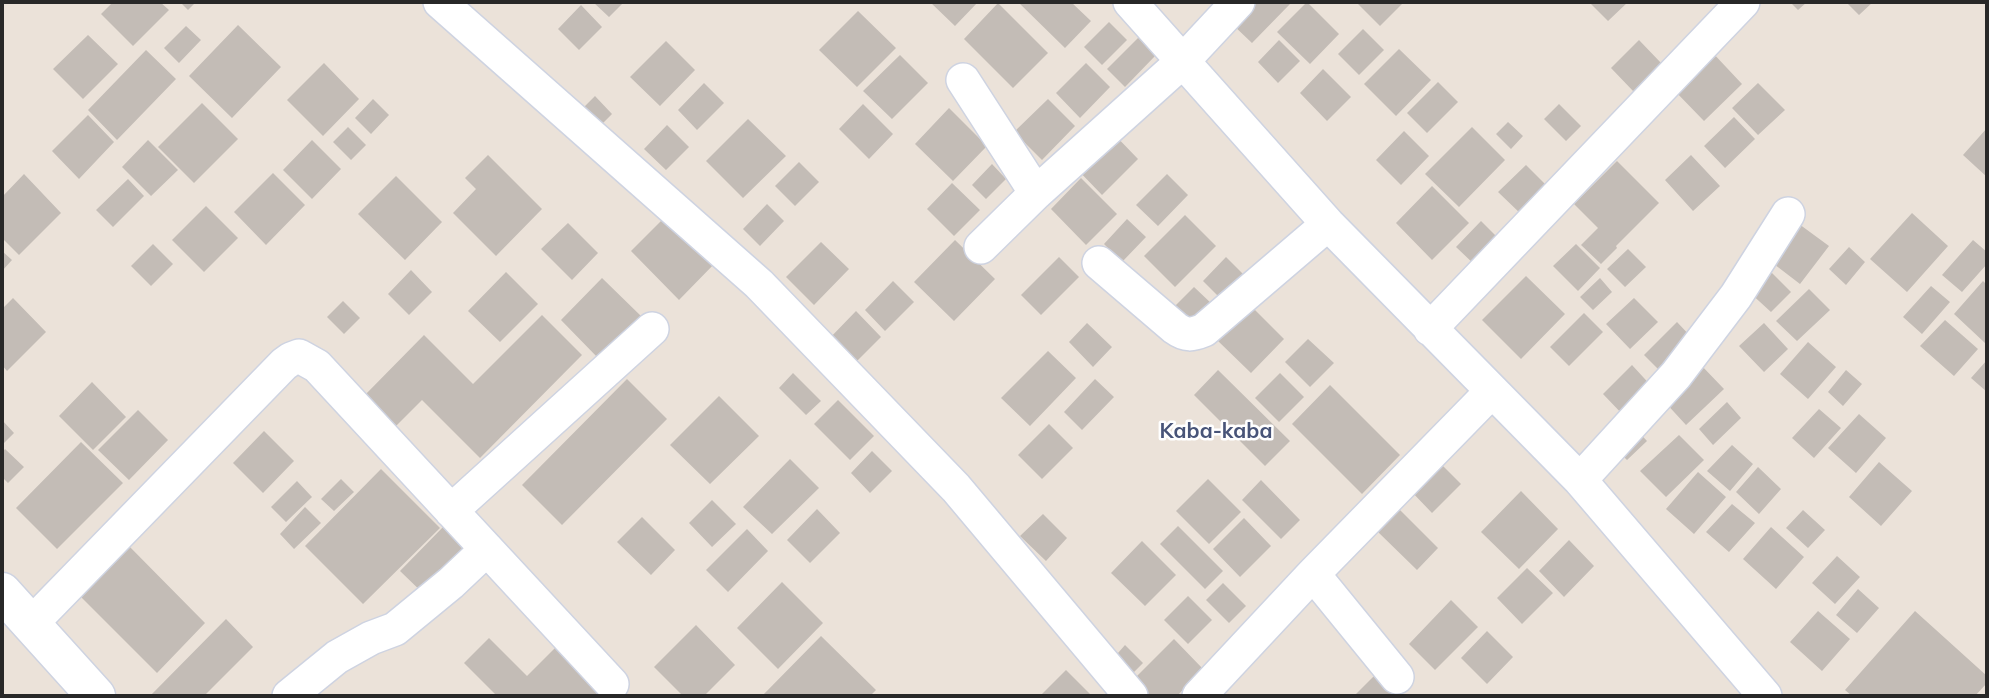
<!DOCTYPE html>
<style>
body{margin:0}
#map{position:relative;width:1989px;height:698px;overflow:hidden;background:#ebe2d9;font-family:Mulish,sans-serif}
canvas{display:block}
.frame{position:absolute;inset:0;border:4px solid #282828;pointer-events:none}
</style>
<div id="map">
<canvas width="1989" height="698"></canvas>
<div class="frame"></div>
</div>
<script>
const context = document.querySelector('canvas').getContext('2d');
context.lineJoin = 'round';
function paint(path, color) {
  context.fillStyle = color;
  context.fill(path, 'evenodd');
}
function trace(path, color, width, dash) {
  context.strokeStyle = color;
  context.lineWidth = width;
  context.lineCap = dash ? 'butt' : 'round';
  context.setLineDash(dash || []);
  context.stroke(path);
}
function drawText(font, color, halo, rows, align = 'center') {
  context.font = font + ' Mulish,sans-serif';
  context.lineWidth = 5;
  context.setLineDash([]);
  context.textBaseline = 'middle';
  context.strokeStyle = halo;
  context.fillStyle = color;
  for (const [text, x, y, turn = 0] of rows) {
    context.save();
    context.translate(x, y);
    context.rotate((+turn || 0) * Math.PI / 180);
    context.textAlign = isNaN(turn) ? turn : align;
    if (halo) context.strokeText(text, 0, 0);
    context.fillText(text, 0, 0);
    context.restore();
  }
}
paint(new Path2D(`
 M113,2H160L169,10L133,46L101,14Z
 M180,2H196L188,10Z
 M593,2H624L609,17Z
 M930,2H978L955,26Z
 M1018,2H1071L1091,21L1065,48Z
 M1254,2H1288L1290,4L1252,43L1232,24Z
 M1307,2L1339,34L1310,64L1277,32Z
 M1356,2H1404L1380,26Z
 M1589,2H1628L1608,21Z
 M1790,2H1807L1798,10Z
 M1846,2H1873L1859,15Z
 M998,3L1048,53L1013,88L964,39Z
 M581,5L602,27L579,50L558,29Z
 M858,11L896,48L857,87L819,50Z
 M1109,22L1127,40L1102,65L1084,47Z
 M238,25L281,67L232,118L189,76Z
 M186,26L201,40L179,63L164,48Z
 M1363,29L1384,50L1359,75L1338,54Z
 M88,35L118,64L83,99L53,69Z
 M1139,37L1156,55L1125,87L1107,69Z
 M1279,40L1300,61L1278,83L1258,62Z
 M1639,40L1662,64L1634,92L1611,68Z
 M666,41L695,70L660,106L630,77Z
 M1399,49L1431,80L1396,116L1364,84Z
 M146,50L176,79L117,140L88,110Z
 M1711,51L1742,84L1704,121L1672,88Z
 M900,55L928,83L892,119L863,91Z
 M324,63L359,99L323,136L287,100Z
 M1086,63L1110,87L1080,118L1056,93Z
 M1323,69L1351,97L1327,121L1300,93Z
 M1438,82L1458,102L1427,133L1407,113Z
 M704,83L724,103L697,130L678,110Z
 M1758,83L1785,110L1758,135L1732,108Z
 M595,96L612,114L601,125L584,107Z
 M373,99L389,115L371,134L355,118Z
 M1048,99L1075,126L1042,160L1014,132Z
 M202,103L238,139L194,183L158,147Z
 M863,104L893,134L869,159L839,129Z
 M1559,104L1581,126L1566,141L1544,119Z
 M949,108L987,146L953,181L915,144Z
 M88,115L114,142L79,179L52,151Z
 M1734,117L1755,139L1725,168L1704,146Z
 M748,119L786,156L743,198L706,161Z
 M1508,122L1523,136L1511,149L1496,134Z
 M667,125L689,147L666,170L644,149Z
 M348,127L366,145L351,160L333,142Z
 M1472,127L1505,160L1459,207L1425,174Z
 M1987,128V177L1963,155Z
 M1110,130L1138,159L1102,195L1074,166Z
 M1404,131L1429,156L1401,185L1376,160Z
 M148,140L178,170L151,196L122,167Z
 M312,140L341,169L312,199L283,170Z
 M488,155L542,209L496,256L453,213L476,189L465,178Z
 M1691,155L1720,186L1693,211L1665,180Z
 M1617,161L1659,203L1616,246L1617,248L1601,264L1581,245L1598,228L1574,204Z
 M799,162L819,182L795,206L775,186Z
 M992,164L1006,179L986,199L972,185Z
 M1526,165L1549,188L1522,215L1498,192Z
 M273,173L305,205L266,245L234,212Z
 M24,174L61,213L19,255L2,238V197Z
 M1167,174L1188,195L1158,226L1136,205Z
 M396,176L442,222L405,260L358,214Z
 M1081,178L1117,214L1086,245L1051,209Z
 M128,179L144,196L113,227L96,210Z
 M952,183L980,210L954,236L927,209Z
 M1432,186L1469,223L1432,260L1396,223Z
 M767,204L784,221L760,246L743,229Z
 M206,206L238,238L204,272L172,240Z
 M670,212L718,260L679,300L631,251Z
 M1912,213L1948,246L1907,292L1870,259Z
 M1185,215L1216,246L1175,287L1144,256Z
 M1127,219L1146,237L1122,262L1104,244Z
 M1481,221L1501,241L1476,266L1456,247Z
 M568,223L598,253L572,280L541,249Z
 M1799,224L1829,246L1800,284L1770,261Z
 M955,240L995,279L954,321L914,282Z
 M1973,240L1987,252V264L1962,292L1942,275Z
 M821,242L849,269L814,305L786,277Z
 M153,244L173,264L151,286L131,266Z
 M1576,244L1600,268L1578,291L1553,266Z
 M1849,247L1865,262L1846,285L1829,269Z
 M1628,249L1646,267L1625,287L1607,269Z
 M2,251L12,260L2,271Z
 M1059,257L1079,277L1041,315L1021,295Z
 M1226,257L1244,275L1221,299L1203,281Z
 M411,270L432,292L409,315L388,294Z
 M1769,270L1791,292L1771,312L1748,291Z
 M506,272L538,304L500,342L468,311Z
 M1526,276L1565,314L1521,359L1482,320Z
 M602,278L642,317L599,359L561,320Z
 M1600,278L1612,292L1593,310L1580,297Z
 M893,281L914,302L885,331L865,310Z
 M1983,281L1987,285V340L1985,343L1954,314Z
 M1931,286L1950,302L1922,334L1903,317Z
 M1194,287L1213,305L1190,328L1171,310Z
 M1809,289L1830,310L1797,341L1776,321Z
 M13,298L46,332L7,371L2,365V309Z
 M1634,298L1658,322L1630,349L1606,324Z
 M343,301L360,318L344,334L327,317Z
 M1251,306L1284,339L1251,373L1217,340Z
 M856,311L881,337L852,366L827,341Z
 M1584,313L1603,332L1569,366L1550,347Z
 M542,315L582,355L480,458L422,400L395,427L364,396L424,335L473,384Z
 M1945,320L1978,349L1954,376L1920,346Z
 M1677,322L1694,340L1660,371L1644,355Z
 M1087,323L1112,347L1093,367L1069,342Z
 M1764,323L1788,349L1764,372L1739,346Z
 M1308,339L1334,363L1310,387L1285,362Z
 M1808,342L1836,367L1808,399L1780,374Z
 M1048,351L1076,378L1030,426L1001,398Z
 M1987,360V392L1971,378Z
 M1700,364L1724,389L1686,425L1663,400Z
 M1632,365L1655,390L1626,418L1603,394Z
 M1218,370L1290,441L1265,466L1194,395Z
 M1846,370L1862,384L1843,406L1828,392Z
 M793,373L821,401L806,415L779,388Z
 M1280,373L1304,397L1279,422L1255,398Z
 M627,379L667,419L562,525L522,485Z
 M1095,379L1114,397L1082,430L1064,412Z
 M92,382L126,417L93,450L59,416Z
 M1330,385L1400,455L1362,494L1292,424Z
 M719,396L759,436L710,484L670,445Z
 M838,400L874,436L850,460L814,424Z
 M1727,402L1741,418L1713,445L1699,429Z
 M1819,409L1841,428L1814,458L1792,438Z
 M138,410L168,440L129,480L98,450Z
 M1859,414L1886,438L1856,473L1828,448Z
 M2,420L14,433L2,445Z
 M1049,424L1073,448L1042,479L1018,455Z
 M1634,427L1647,441L1627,460L1614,447Z
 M264,431L294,461L263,493L233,463Z
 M1679,435L1704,460L1666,497L1640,471Z
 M81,442L123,483L57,549L16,508Z
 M1732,445L1753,464L1730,491L1707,471Z
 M5,449L24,467L8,483L2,477V453Z
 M872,451L892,471L870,493L851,473Z
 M790,459L819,488L772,534L743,507Z
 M1437,460L1461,484L1432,513L1409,489Z
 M1879,462L1912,491L1881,526L1849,497Z
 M1758,467L1781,489L1759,514L1736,492Z
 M381,469L440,528L363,604L305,546Z
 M1698,472L1726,497L1694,534L1666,509Z
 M341,479L354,492L334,511L321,499Z
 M1208,479L1241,512L1209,544L1176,511Z
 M1261,480L1300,520L1281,539L1242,500Z
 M297,481L312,497L286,522L271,507Z
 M1521,491L1558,529L1519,569L1481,532Z
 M712,500L736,524L712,547L689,523Z
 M1732,504L1755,523L1729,552L1706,532Z
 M305,507L321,523L294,549L280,534Z
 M817,509L840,533L810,563L787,540Z
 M1399,509L1438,548L1417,570L1378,532Z
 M1803,510L1825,530L1808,548L1786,528Z
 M1043,514L1067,538L1046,561L1020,536Z
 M642,517L675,550L651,575L617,542Z
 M1244,518L1271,546L1240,577L1213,549Z
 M445,525L474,554L429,599L400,571Z
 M1178,526L1223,571L1205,589L1160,544Z
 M1771,527L1804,557L1776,589L1743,559Z
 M747,529L768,551L728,592L706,570Z
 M1569,540L1594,566L1564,597L1539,571Z
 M1142,541L1176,575L1145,606L1111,573Z
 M125,542L205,623L157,673L76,592Z
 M1837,556L1860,577L1835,604L1812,583Z
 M1527,568L1553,593L1522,624L1497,598Z
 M782,582L823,623L778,669L737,628Z
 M1223,583L1246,606L1229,623L1206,600Z
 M1858,589L1879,608L1857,633L1836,615Z
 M1188,596L1212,620L1188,644L1164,620Z
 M1451,600L1478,627L1435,670L1409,644Z
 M1818,611L1850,639L1822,671L1790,642Z
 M1915,611L1987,676V683L1975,696H1852L1845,690Z
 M226,619L253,647L204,696H150Z
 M696,625L735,665L704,696H683L654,667Z
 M1487,631L1513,657L1487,684L1461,658Z
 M821,636L876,690L870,696H762Z
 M489,638L527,676L556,647L606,696H497L464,663Z
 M1174,639L1203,669L1177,696H1146L1132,681Z
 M1125,645L1143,663L1128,678L1111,661Z
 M1066,670L1092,696H1040Z
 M1375,675L1397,696H1354Z`), '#c3bcb6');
const street = new Path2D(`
 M440,2L759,284L956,488L1131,696
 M1130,2L1328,224L1580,480L1765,696
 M963,80L1036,193
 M981,247L1036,193L1182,62L1238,2
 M1099,263L1175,328C1186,336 1192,335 1204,330L1328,224
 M1430,329L1743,2
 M1580,480L1676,375L1736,296L1788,214
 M451,511L652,329
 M1313,574L1397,677
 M31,624L284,364L291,359L299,356L317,366L612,684
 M289,696L337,657L371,638L395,629L451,583L487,549
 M1199,696L1313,574L1492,391`);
const secondary = new Path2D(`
 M2,592L96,696`);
trace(street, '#ced3e1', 36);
trace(secondary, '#ced3e1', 41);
trace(street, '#fff', 33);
trace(secondary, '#fff', 38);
drawText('bold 21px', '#485478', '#fff', [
 ["Kaba-kaba",1216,432]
]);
</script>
